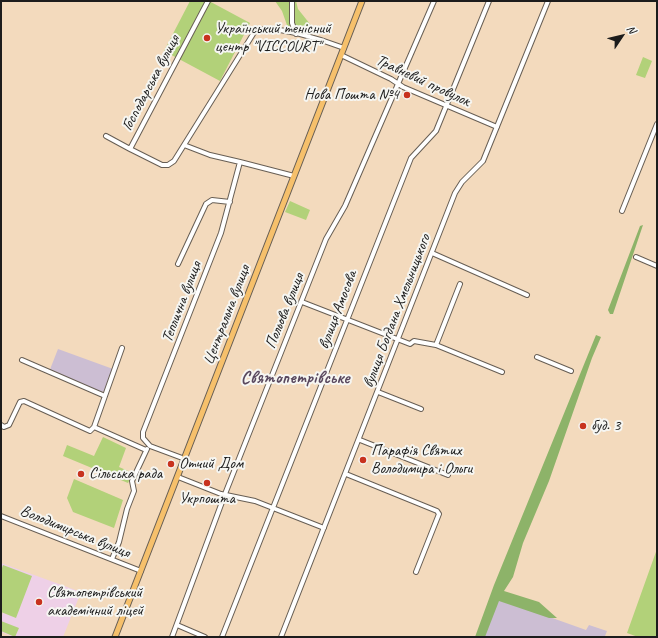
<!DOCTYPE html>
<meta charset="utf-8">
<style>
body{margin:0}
#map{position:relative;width:658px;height:638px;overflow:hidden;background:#f3dabd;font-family:Caveat,sans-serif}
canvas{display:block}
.frame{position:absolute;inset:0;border:2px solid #1c1c1c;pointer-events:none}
.north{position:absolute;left:602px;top:16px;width:40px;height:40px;-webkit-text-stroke:3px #f6f6f2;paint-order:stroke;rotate:55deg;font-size:11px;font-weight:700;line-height:16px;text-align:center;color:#1c1c1c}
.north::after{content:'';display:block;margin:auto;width:14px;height:18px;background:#1c1c1c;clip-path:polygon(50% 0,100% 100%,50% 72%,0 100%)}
</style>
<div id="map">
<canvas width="658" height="638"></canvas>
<div class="frame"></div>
<div class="north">N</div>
</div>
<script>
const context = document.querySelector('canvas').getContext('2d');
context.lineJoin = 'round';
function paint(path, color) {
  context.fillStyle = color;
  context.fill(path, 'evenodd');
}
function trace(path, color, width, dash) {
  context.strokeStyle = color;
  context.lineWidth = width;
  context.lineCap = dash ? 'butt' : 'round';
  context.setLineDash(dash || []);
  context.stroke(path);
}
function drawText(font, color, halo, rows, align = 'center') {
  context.font = font + ' Caveat,sans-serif';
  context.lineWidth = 4;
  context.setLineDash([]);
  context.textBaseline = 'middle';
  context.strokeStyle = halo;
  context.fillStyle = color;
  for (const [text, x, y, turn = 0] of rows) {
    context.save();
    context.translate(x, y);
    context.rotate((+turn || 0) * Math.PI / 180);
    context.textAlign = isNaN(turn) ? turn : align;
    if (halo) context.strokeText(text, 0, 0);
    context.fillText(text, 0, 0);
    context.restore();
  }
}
paint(new Path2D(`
 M1,563L81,592L63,637H13L1,632V619L3,613L1,612Z`), '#eed0e7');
paint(new Path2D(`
 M58,349L113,369L107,390L102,392L49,372Z
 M499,599L586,630L589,625L607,631L605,636L607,637H484Z`), '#ccbed3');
paint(new Path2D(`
 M190,1H209L250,23L220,81L164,51Z
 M275,1H296L298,9L318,34L288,28L282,11Z
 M643,57L652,61L645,78L636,75Z
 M290,201L310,210L306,220L285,212Z
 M103,437L126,448L119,467L133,473L128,483L63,456L67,445L94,456Z
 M74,479L123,500L114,528L73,512L67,498Z
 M657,549V637H638L627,633Z
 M3,565L32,576L16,618L1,612V571Z
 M1,621L19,628L15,637L1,631Z`), '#b2d179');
paint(new Path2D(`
 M643,225L613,314H610L608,310L640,226Z
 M596,335L601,337L592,358L549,481L523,543L513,577L504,591L539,602L557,618H549L499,601L485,637H475L494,585Z`), '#8db369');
const minor = new Path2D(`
 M208,1L130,149L162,165H168L174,161L255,31C272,23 326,41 344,48
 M292,1V23L296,34
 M341,55L391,79L403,87L497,127
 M106,136L130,149
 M184,145L210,155L240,162
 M622,211L657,124
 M432,253L527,295
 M636,257L657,266
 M178,264L206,204L212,200L230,202
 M302,302L410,344L414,341L436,345L460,284
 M436,345L502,372
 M122,348L94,427L146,450
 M537,357L571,371
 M22,360L105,396
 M378,392L421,409
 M1,425L4,427L9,425L20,402L24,401L90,431L94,427
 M360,440L448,475
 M185,459L150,446L143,438V432L221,233L240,162L294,176
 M346,474L437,511L439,514L416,572
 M178,477L221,494L255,501L324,528
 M1,516L141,571
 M112,559L119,542L127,509L134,491L132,481L147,449
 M177,625L205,637
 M172,637L225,494L326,239L345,206L434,1
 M222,637L411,158L436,131L489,1
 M281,637L455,193L462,182L483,161L548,1`);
const major = new Path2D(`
 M115,637L362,1`);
trace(minor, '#675e54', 6);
trace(major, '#675e54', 7);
trace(minor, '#fff', 4);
trace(major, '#f6c06b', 5);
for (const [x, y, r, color] of [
 [207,38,4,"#c8321e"],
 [407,95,4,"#c8321e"],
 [583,426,4,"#c8321e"],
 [363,460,4,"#c8321e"],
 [171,464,4,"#c8321e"],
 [81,474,4,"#c8321e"],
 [207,483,4,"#c8321e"],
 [39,602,4,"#c8321e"]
]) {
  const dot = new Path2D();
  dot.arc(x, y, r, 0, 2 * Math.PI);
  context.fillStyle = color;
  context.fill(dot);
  trace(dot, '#f6f6f2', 1.5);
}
drawText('16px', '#1c1c1c', '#f6f6f2', [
 ["Український тенісний",215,29],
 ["центр \"VICCOURT\"",215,47],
 ["Нова Пошта №4",399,95,"right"],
 ["буд. 3",591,426],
 ["Парафія Святих",371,451],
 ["Володимира і Ольги",371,469],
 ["Отчий Дом",179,464],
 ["Сільська рада",89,474],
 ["Укрпошта",207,499,"center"],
 ["Святопетрівський",47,593],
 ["академічний ліцей",47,611]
], 'left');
drawText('16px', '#1c1c1c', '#f6f6f2', [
 ["Травневий провулок",423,81,25],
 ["Господарська вулиця",151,83,-62],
 ["Теплична вулиця",182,302,-69],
 ["вулиця Амосова",338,310,-69],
 ["Польова вулиця",285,311,-68],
 ["вулиця Богдана Хмельницького",397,311,-69],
 ["Центральна вулиця",227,315,-69],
 ["Володимирська вулиця",75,532,22]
]);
drawText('bold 18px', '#59485e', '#f6f6f2', [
 ["Святопетрівське",295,378]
]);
</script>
